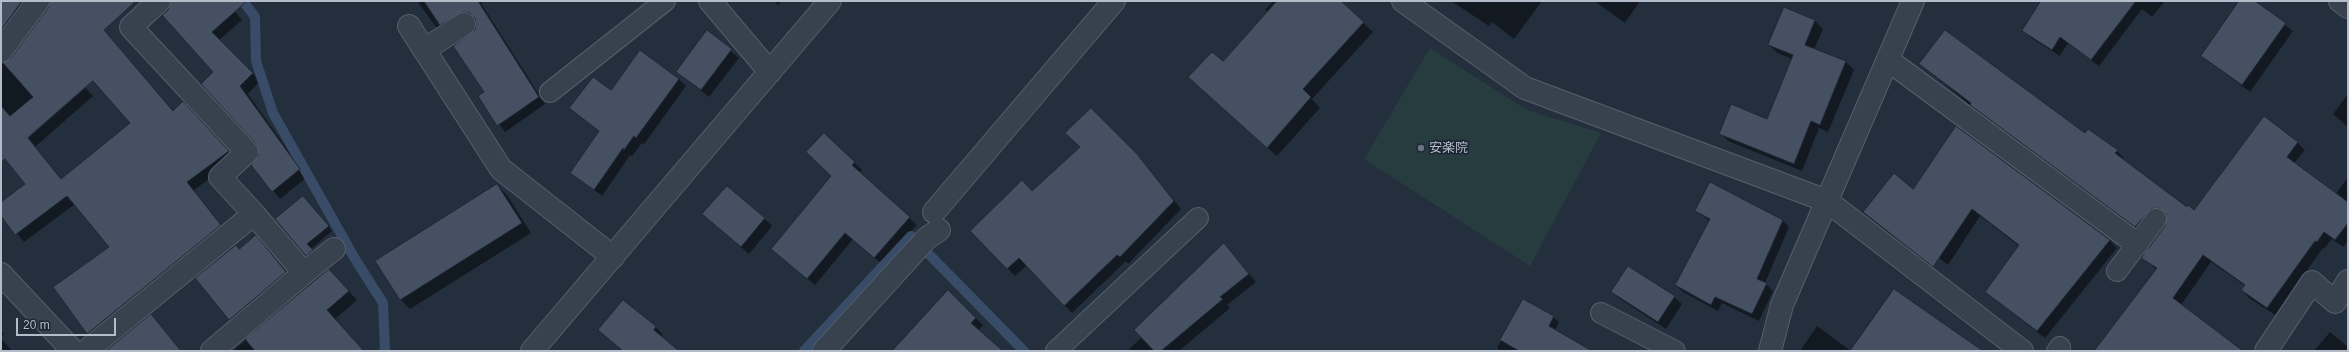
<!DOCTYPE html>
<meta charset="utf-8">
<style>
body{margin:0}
#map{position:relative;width:2349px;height:352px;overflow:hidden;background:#242f3e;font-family:Helvetica,sans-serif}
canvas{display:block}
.frame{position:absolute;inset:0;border:2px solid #b4bcc9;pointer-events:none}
.scale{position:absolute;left:16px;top:318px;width:100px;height:18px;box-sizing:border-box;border:2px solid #b4bcc9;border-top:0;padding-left:5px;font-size:12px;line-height:14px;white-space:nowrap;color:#b4bcc9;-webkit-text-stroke:3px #1d2633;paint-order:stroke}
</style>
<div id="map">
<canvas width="2349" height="352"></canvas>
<div class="frame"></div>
<div class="scale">20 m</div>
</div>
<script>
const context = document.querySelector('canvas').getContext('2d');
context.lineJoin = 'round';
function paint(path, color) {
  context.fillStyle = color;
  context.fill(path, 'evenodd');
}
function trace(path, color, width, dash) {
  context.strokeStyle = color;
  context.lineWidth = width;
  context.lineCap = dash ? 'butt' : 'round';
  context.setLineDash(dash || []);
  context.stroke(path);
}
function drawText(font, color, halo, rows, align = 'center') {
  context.font = font + ' Helvetica,"Noto Sans JP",sans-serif';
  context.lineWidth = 3.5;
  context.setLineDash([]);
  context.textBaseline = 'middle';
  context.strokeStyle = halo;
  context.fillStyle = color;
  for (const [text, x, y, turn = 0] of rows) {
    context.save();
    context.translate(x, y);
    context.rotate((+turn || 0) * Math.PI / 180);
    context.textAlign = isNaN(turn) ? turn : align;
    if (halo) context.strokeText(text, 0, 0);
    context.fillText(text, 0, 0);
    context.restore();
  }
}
paint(new Path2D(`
 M1430,48L1527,110L1601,133L1530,266L1364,159Z`), '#263c3f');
paint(new Path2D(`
 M1,1H23L30,8L1,48Z
 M194,1H226L242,20L219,40L260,81L248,94L307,177L280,199L252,165L260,156L257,143L214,72Z
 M417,1H484L481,3L545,104L505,132L479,97L485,93L476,31V19L470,18L439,31Z
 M773,1H782L778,5Z
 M1273,1H1340L1373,32L1312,99L1320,108L1277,156L1189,77L1223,63L1268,12L1265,10Z
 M1451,1H1542L1514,39L1492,22L1489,26Z
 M1594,1H1640L1625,23Z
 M2042,1H2165L2152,17L2142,9L2099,66L2068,43L2060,56L2031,38L2024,31Z
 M2240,1H2253L2293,31L2250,92L2202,56Z
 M1784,8L1815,21L1823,29L1814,49L1846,62L1854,70L1828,132L1819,128L1802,171L1728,141L1721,133L1768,120L1793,59L1777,53L1769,45Z
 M708,32L739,58L709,97L678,72Z
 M11,60L70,71L93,96L35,147L62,180L131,123L129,60L174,112L190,110L236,159L194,190L227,233L93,338L86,331L111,248L75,204L24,242L1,214V203L27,184L1,153V64Z
 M1921,64L2117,151L2124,158L2123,160L2187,208L2194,211L2297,142L2305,150L2294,163L2336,194L2348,177V241L2343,247L2332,239L2324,249L2323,248L2275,315L2249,298L2242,290L2245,286L2211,262L2181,305L2228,351H2095L2157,270L2143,258L2166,226L2168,215L2159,216L2143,234L1978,112Z
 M679,79L686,86L644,144L642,143L632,156L630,155L602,196L571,172L600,132L570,108L611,92Z
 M2348,94V127L2333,114Z
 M824,134L862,170L859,173L917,225L882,264L853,239L815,285L772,249L832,176Z
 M1144,163L1181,209L1128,264L1126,261L1072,313L1027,265L1015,276L972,231L1032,192Z
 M497,185L507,195L531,233L410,309L400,299Z
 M1914,190L2109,240L2117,248L2045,338L1986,292L2019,246L1980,216L1948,265L1877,210Z
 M307,201L332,231L311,249L316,255L311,259L306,255Z
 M1696,211L1782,220L1789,227L1765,283L1773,291L1759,321L1722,303L1718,311L1683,292L1676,285L1710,221Z
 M764,218L772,226L749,254L712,222Z
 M263,244L293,280L238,327L197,278L239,250Z
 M1224,244L1256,282L1227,305L1230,308L1179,351H1127L1142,337Z
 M329,270L357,300L335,319L363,351H233Z
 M948,291L983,325L978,331L1002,351H891Z
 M1612,292L1674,297L1682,304L1666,329L1620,299Z
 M1523,300L1553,317L1559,322L1555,330L1590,351H1500L1497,348Z
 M623,301L656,327L663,335L661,337L677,351H623L607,338L600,330Z
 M1817,326L1851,351H1800Z
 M1,330L4,334L1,337Z
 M2330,332L2348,347V351H2314Z
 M1,338L12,351H1Z`), '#0007');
trace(new Path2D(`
 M243,1L255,17L256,61L273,113L355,259L383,303L385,351
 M804,351L911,236L1024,351`), '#394c67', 10);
const building = new Path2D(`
 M1,1H22L1,30Z
 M50,1H136L104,30L173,111L183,101L229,151L187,182L221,225L87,334L53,287L109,247L67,196L15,235L1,216V202L25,184L5,159L1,162V106L10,116L33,97L3,63L11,58L48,8ZM93,81L130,123L61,179L28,138Z
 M171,1H247L212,32L253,73L240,86L300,169L272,192L251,165L259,155L256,144L201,84L213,72L162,15L168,10Z
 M424,1H478L539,97L497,126L478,96L484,92L453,46L475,30L476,24L475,18L470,13L463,12L440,25Z
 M1277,1H1341L1364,22L1303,89L1311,97L1267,148L1188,77L1212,52L1223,61Z
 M2041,1H2136L2091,60L2060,37L2052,50L2022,31Z
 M2239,1H2255L2286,23L2242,85L2201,56Z
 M1784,7L1815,20L1805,45L1846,61L1820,125L1811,121L1794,164L1719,134L1731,104L1767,119L1793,55L1768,45Z
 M707,30L732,49L701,90L676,72Z
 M1945,30L2085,133L2088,129L2118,150L2115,153L2187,207L2188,205L2194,210L2264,116L2298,142L2287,157L2348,202V223L2335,240L2324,232L2317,242L2315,241L2267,308L2241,290L2245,285L2203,255L2173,298L2243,351H2094L2157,268L2141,258L2165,226L2166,214L2158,208L2151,209L2135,227L1970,105L1971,103L1919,64Z
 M640,50L679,79L636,138L634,136L624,150L623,148L594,190L570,173L599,131L569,108L593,77L611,90Z
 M1091,108L1137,154L1174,201L1120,257L1117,255L1064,306L1019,258L1007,269L970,231L1022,180L1032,191L1080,147L1065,133Z
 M1956,126L2110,240L2037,331L1985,292L2019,245L1972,209L1933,267L1863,212L1894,173L1913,189Z
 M824,133L855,162L852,165L910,217L874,258L845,233L807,279L771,249L831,176L806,152Z
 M1710,182L1783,220L1757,279L1767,283L1752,314L1715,297L1711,305L1675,285L1710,219L1695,211Z
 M497,184L522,223L400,300L375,261Z
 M727,186L765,218L741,247L702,214Z
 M303,196L329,226L307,244L313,250L306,256L275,219Z
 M256,235L286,272L229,320L195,278L236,245L239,249Z
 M1224,243L1249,274L1220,297L1223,299L1161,351H1154L1134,330Z
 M1628,266L1675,296L1658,322L1611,292Z
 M329,269L349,291L327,310L364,351H255L245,339Z
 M1894,289L1983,351H1850Z
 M948,290L976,318L971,323L1003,351H892Z
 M1523,299L1554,316L1549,326L1592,351H1519L1500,340Z
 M623,300L656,326L654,330L679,351H623L598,330Z
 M151,314L181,351H106Z`);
paint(building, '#455162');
trace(building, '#1f2835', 1);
const service = new Path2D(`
 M550,92L665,1
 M2117,271L2156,219
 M1601,313L1675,351
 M1056,351L1198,218
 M2057,351L2060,347`);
const minor = new Path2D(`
 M159,1L131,27L247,152L220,177L254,214
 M710,1L770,72
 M1403,1L1525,88L1827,201L2022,351
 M409,26L501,169L613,257
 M424,50L464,24
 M1,51L38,1
 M1888,60L2137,244
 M934,212L1114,1
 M304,273L334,249
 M1,274L73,351
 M86,351L254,214L304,273L212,351
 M824,351L927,238L939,230
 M1770,351L1782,305L1913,1
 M2266,351L2312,282L2335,302L2348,281`);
const tertiary = new Path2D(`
 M2340,1L2348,7
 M532,351L830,1`);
trace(service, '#565f6c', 22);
trace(minor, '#565f6c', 24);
trace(tertiary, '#565f6c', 24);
trace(service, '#38414e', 20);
trace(minor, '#38414e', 22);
trace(tertiary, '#38414e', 22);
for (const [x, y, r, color] of [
 [1421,148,4,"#6b7280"]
]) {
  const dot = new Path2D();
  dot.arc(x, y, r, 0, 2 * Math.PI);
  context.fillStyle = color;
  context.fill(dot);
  trace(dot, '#1d2633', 1.5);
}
drawText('13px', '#b4bcc9', '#1d2633', [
 ["安楽院",1429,148]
], 'left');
</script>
